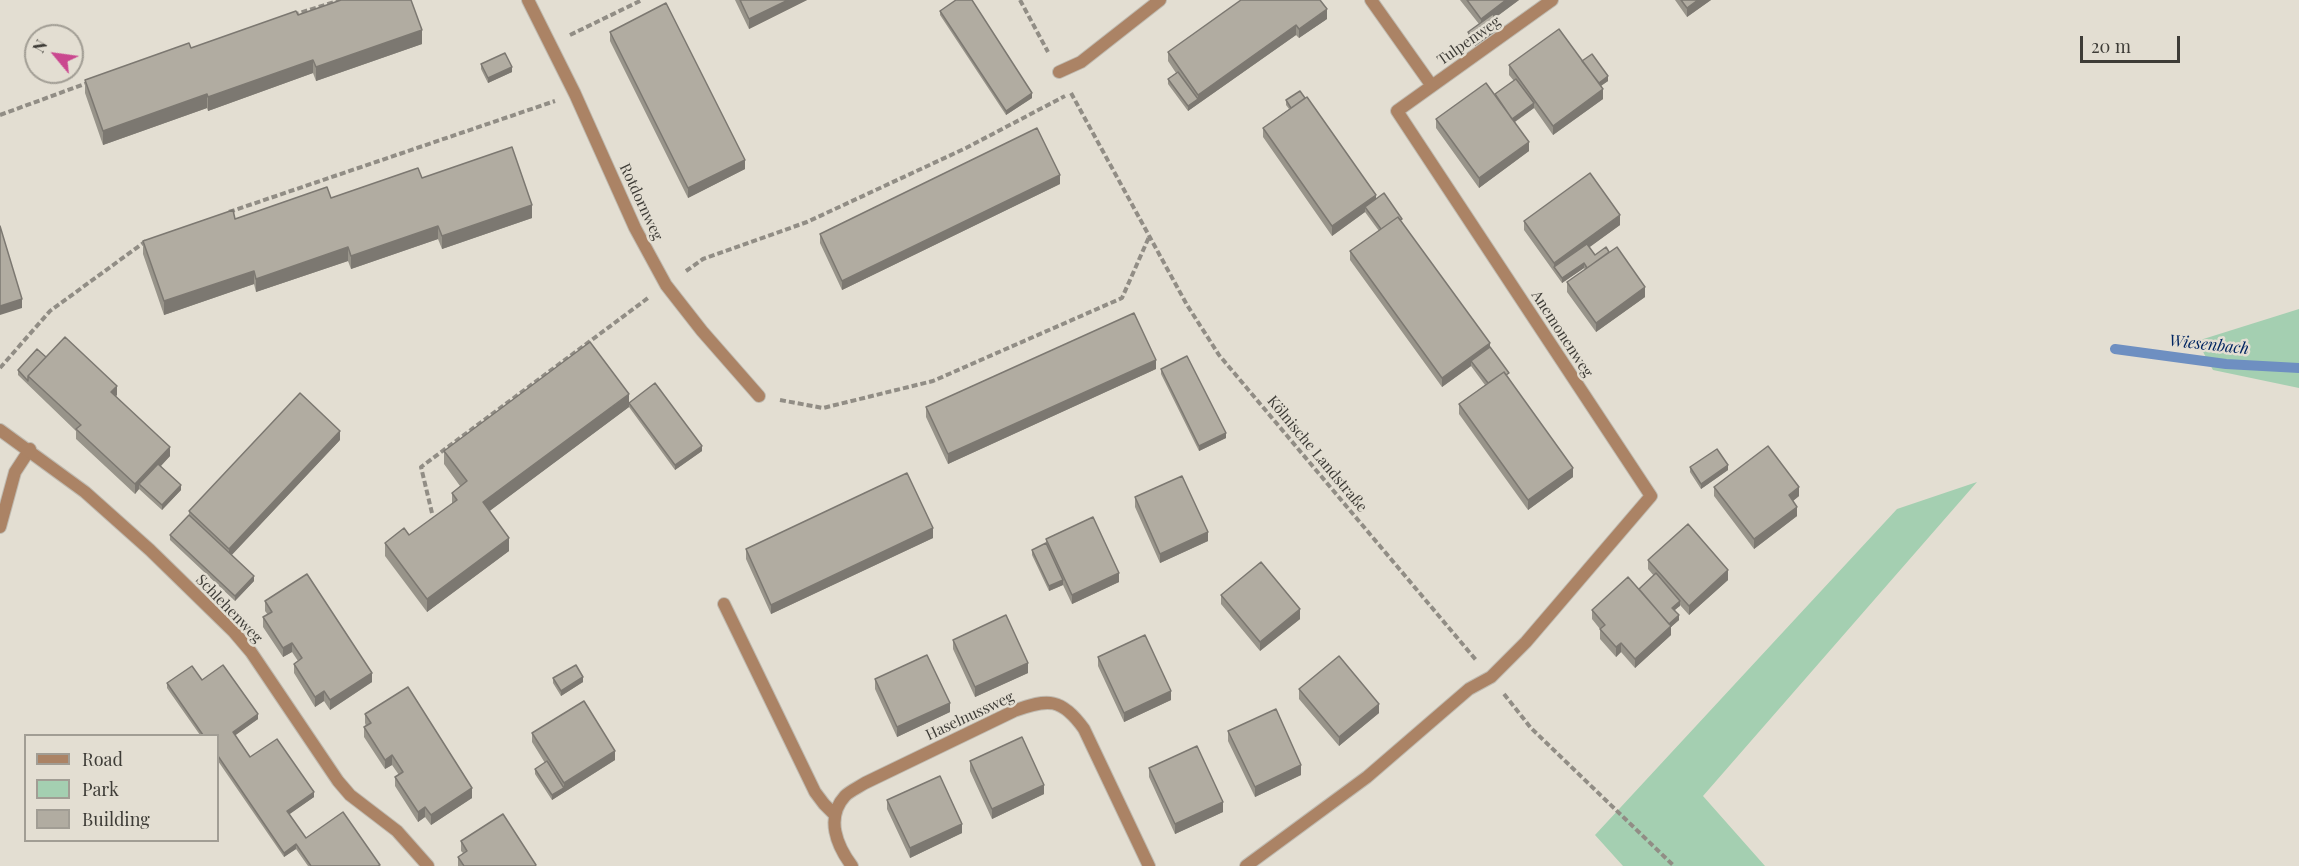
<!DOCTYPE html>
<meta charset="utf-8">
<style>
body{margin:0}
#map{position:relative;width:2299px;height:866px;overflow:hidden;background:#e3ded2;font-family:"Playfair Display",serif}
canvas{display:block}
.legend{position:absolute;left:24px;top:734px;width:195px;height:108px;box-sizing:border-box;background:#e3ded2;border:2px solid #a19d94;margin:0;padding:8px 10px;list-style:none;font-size:18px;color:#3e3c37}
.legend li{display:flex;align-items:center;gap:12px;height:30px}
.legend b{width:30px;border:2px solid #a19d94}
.north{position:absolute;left:24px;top:24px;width:60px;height:60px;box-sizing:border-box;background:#e3ded2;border:2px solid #a19d94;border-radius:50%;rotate:299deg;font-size:16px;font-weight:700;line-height:24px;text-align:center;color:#3e3c37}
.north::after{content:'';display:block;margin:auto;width:21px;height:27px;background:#ca488f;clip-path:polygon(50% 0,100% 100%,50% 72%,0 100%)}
.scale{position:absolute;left:2080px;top:36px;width:100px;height:27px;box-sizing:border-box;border:3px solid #3e3c37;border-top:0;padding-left:8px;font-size:18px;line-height:21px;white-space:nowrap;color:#3e3c37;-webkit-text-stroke:4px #e3ded2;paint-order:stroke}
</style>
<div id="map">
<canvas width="2299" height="866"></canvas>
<ul class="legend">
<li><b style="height:8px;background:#ab8365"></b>Road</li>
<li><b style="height:16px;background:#a4cfb1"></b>Park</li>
<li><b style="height:16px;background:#b1aca1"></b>Building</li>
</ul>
<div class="north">N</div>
<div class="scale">20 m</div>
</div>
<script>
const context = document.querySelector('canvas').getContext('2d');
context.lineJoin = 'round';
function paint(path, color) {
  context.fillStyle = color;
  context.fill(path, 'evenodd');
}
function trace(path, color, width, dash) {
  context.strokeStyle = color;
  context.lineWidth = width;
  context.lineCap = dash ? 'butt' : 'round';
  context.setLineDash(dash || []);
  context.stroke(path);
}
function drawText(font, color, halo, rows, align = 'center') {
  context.font = font + ' "Playfair Display",serif';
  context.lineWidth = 5;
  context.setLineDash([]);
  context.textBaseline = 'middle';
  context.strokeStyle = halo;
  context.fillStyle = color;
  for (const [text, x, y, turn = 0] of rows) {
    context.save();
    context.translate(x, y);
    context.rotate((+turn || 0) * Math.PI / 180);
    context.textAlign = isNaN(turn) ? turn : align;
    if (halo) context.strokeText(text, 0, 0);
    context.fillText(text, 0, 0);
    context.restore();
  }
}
paint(new Path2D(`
 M2299,309V388L2213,370L2197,341Z
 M1977,482L1703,796L1765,866H1623L1595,835L1897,509Z`), '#a4cfb1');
trace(new Path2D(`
 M2115,349L2226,364L2299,368`), '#6e8fc1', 10);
const lane = new Path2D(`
 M0,527L15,472L30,449`);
const street = new Path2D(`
 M528,0L575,94L635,228L666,285L702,331L759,396
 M1371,0L1432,86
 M1059,72L1081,62L1160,0
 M0,430L85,492L150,550L234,632L251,652L338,781L350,795L397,831L428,866
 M724,604L815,792L824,804L835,815
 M852,866C837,846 825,818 845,796C850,791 859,787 865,783L1014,711C1048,698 1062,698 1084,729L1149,866
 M1246,866L1367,777L1469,689L1491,677L1526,642L1651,496L1397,111L1552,0`);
trace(lane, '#bfbab0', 14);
trace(street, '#bfbab0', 14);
trace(new Path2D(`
 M1020,0L1048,52
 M293,15L341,0
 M570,35L642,0
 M1071,93L1187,305L1219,355L1476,660
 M0,115L90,82
 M229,212L555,101
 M686,271L703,259L807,222L966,148L1065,96
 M0,368L50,311L146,241
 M780,400L823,408L933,381L1122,298L1149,237
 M432,513L421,467L648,298
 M1504,694L1531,728L1674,866`), '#918d85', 4, [6, 3]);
trace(lane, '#ab8365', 12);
trace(street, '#ab8365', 12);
paint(new Path2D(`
 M735,0H807L749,29Z
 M1460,0H1519L1495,18L1499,29L1475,46L1468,36V32L1479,24Z
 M1675,0H1711L1687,17Z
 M940,11L1032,98L1006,115L940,15Z
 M298,15L422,44L316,81L313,73L208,111L207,108L103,145L85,93V80Z
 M1327,19L1299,38L1296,35L1188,111L1168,84V79L1176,73L1168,61V52Z
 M610,32L745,169L688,198L610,41Z
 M481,64L512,72L488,83L481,69Z
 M1509,65L1608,81L1601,86L1603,99L1553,135L1534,108L1515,122L1529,151L1479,188L1436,128V119L1495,94L1514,81L1509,75Z
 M1286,100L1376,199L1402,223L1490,347L1509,378L1573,477L1528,510L1459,414V404L1485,385L1471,366L1442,387L1350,260V251L1379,231L1365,212L1332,236L1263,137V128L1289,109L1286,105Z
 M422,178L532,218L442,249L438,239L351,269L348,261L256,292L254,284L164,315L143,254V241L235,219Z
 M1060,184L842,290L820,243V234Z
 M1524,221L1620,225L1589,247L1595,255L1645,297L1596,332L1567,292V282L1585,270L1584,268L1562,283L1524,230Z
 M46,357L117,395L116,396L170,456L161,466L181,490L162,510L139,489L135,494L76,439V431L18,375V370Z
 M1156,369L948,464L926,417V407Z
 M1161,369L1226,438L1199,451L1161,374Z
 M629,403L702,451L675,470L629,407L489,511L509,551L427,612L385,556V543L409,535L452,504V493L460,486L444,464V451Z
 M340,440L231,555L254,581L235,601L170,540V535L189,515V511Z
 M1690,467L1728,470L1701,489L1690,472Z
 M1714,487L1799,496L1793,501L1797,516L1754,549L1714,496Z
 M1135,497L1208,541L1160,563L1135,507Z
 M933,538L771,614L746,559V549Z
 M1046,539L1119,582L1072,604L1063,585L1049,591L1032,555V550L1046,543Z
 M1648,560L1728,580L1689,615L1680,605L1675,610L1679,620L1671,627V635L1635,668L1621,652L1616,657L1600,639V629L1592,619V610L1639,589L1654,576L1648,569Z
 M1221,595L1300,619L1260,651L1221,604Z
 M265,601L372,682L330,710L324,701L315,707L294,673V664L298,661L292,652L283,657L263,627V617L268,615L265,611Z
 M953,640L1028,673L975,697L953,649Z
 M1098,657L1171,700L1124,722L1098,666Z
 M553,678L583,682L561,696L553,683Z
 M875,679L950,712L897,737L875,689Z
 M202,680L258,719L235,735L250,757L314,797L289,814L306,838L380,866H308L296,849L284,857L218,761V735H200L167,688V683Z
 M1299,689L1379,713L1339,746L1299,699Z
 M365,714L472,798L431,825L425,817L418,822L395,786V777L399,775L392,765L385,769L364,737V727L366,726L365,723Z
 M1228,731L1301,775L1255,797L1228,741Z
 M532,733L615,760L552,800L535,774V769L545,763L532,742Z
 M970,761L1044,794L992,819L970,771Z
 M1149,768L1223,812L1175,834L1149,777Z
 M887,800L962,833L910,858L887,809Z
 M461,841L536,866H458V857L463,853L461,851Z`), '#98948a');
paint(new Path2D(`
 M788,0H807L749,29V19Z
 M1506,0H1519L1481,28V19Z
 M1698,0H1711L1687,17V8Z
 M1327,9V19L1299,38V29Z
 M1499,24V29L1475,46V41Z
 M1296,25V35L1188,111V106L1198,99V95Z
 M422,30V44L316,81V67Z
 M313,60V73L208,111V97Z
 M512,67V72L488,83V78Z
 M1608,76V81L1596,89V85Z
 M1603,89V99L1553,135V126Z
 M1032,93V98L1006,115V111Z
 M207,94V108L103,145V131Z
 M1534,103V108L1510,125V120Z
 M1529,142V151L1479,188V178Z
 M745,160V169L688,198V188Z
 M1060,175V184L842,290V281Z
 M1376,195V204L1365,207V212L1332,236V226Z
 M532,205V218L442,249V236Z
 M1620,215V225L1557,271L1554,267V272V263Z
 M438,226V239L351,269V256Z
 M348,247V261L256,292V279Z
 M1584,263V268L1562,283V278Z
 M254,271V284L164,315V301Z
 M1645,287V297L1596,332V323Z
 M22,299V308L0,315V306Z
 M1490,343V352L1471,361V366L1442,387V378Z
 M1156,360V369L948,464V454Z
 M117,386V395L111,401V392Z
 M629,394V407L483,516V502Z
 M340,431V440L229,558V549Z
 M1226,433V438L1199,451V446Z
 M702,446V451L675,470V465Z
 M170,447V456L141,487L139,484V489L135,494V484Z
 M1728,465V470L1701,489V484Z
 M1573,468V477L1528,510V500Z
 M181,485V490L162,510V505Z
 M1799,487V496L1789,504V495Z
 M1797,507V516L1754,549V539Z
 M933,528V538L771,614V605Z
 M1208,532V541L1160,563V554Z
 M509,538V551L427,612V599Z
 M1728,570V580L1689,615V606Z
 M1119,573V582L1072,604V595Z
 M254,576V581L235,601V596Z
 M1063,580V585L1049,591V586Z
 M1680,601V606L1672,612V608Z
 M1300,609V619L1260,651V642Z
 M1679,615V620L1671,627V635L1635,668V659L1667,625Z
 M292,643V652L283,657V648Z
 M1621,643V652L1616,657V647Z
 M1028,663V673L975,697V687Z
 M372,673V682L330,710V700Z
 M583,677V682L561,696V691Z
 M324,691V701L315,707V697Z
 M1171,691V700L1124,722V713Z
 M950,703V712L897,737V727Z
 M1379,704V713L1339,746V737Z
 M258,714V719L233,737V732Z
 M615,751V760L552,800V795L564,788V783Z
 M392,755V765L385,769V760Z
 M1301,765V775L1255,797V787Z
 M1044,785V794L992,819V809Z
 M472,788V798L431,825V815Z
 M314,792V797L287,816V811Z
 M1223,802V812L1175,834V824Z
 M425,807V817L418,822V812Z
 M962,824V833L910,858V848Z
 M296,844V849L284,857V853Z`), '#7c7871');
const building = new Path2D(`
 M341,0H411L422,30L316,67L313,60L208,97L207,94L103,131L85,80L189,43L191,48L296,11L298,15Z
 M740,0H788L749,19Z
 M956,0H972L1032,93L1006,111L940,11Z
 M1241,0H1320L1327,9L1299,29L1296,25L1198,95L1168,52Z
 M1467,0H1506L1481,19Z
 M1681,0H1698L1687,8Z
 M666,3L745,160L688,188L610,32Z
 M1493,14L1499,24L1475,41L1468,32Z
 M1559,29L1603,89L1553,126L1509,65Z
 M505,53L512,67L488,78L481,64Z
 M1592,54L1608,76L1599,83L1582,61Z
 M1178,72L1198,99L1188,106L1168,79Z
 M1516,79L1534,103L1512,119L1495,94Z
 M1486,83L1529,142L1479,178L1436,119Z
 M1300,91L1305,98L1291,108L1286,100Z
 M1307,97L1376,195L1332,226L1263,128Z
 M1037,128L1060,175L842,281L820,234Z
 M512,147L532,205L442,236L438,226L351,256L348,247L256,279L254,271L164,301L143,241L233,210L235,219L327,187L331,198L418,168L422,178Z
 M1590,173L1620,215L1554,263L1524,221Z
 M1384,193L1402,219L1400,220L1398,217L1381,229L1365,207Z
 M1398,217L1490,343L1442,378L1350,251Z
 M0,226L22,299L0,306Z
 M1587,244L1595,255L1606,247L1609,252L1587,268L1584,263L1562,278L1554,267Z
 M1617,247L1645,287L1596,323L1567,282Z
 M1134,313L1156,360L948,454L926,407Z
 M65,337L117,386L111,392L170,447L135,484L76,429L81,425L28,376Z
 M590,342L629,394L483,502L509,538L427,599L385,543L404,528L409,535L457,500L452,493L467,481L444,451Z
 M1490,347L1509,373L1506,375L1504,372L1488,383L1471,361Z
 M37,349L46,357L28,376V381L18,370Z
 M1187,356L1226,433L1199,446L1161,369Z
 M1504,372L1573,468L1528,500L1459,404Z
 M655,383L702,446L675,465L629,403Z
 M300,393L340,431L229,549L189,511Z
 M1768,446L1799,487L1789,495L1797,507L1754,539L1714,487Z
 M1717,449L1728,465L1701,484L1690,467Z
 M158,464L181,485L162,505L139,484Z
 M907,473L933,528L771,605L746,549Z
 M1182,476L1208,532L1160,554L1135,497Z
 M189,515L254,576L235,596L170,535Z
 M1093,517L1119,573L1072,595L1046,539Z
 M1688,524L1728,570L1689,606L1648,560Z
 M1046,543L1063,580L1049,586L1032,550Z
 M1261,562L1300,609L1260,642L1221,595Z
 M1656,573L1680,601L1672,608L1679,615L1669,624L1639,589Z
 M307,574L372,673L330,700L324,691L315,697L294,664L302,658L292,643L283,648L263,617L272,612L265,601Z
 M1628,577L1671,626L1635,659L1621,643L1616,647L1600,629L1605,625L1592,610Z
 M1006,615L1028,663L975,687L953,640Z
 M1145,635L1171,691L1124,713L1098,657Z
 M927,655L950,703L897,727L875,679Z
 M1339,656L1379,704L1339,737L1299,689Z
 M223,665L258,714L233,732L250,757L277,739L314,792L287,811L306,838L343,812L380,865L378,866H311L296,844L284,853L218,756V735H203L167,683L192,666L202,680Z
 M576,665L583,677L561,691L553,678Z
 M408,687L472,788L431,815L425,807L418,812L395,777L403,772L392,755L385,760L364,727L371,723L365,714Z
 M584,701L615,751L564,783L532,733Z
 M1276,709L1301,765L1255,787L1228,731Z
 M1022,737L1044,785L992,809L970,761Z
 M1197,746L1223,802L1175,824L1149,768Z
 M547,761L564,788L552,795L535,769Z
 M940,776L962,824L910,848L887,800Z
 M503,814L536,865L535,866H464L458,857L467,851L461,841Z`);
paint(building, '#b1aca1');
trace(building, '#7c7871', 1.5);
drawText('15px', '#3e3c37', '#e3ded2', [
 ["Tulpenweg",1469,41,-35],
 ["Rotdornweg",641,202,65],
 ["Anemonenweg",1562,334,57],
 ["Kölnische Landstraße",1317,454,50],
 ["Schlehenweg",229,609,46],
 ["Haselnussweg",970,716,-25]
]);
drawText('italic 16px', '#002561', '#e3ded2', [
 ["Wiesenbach",2209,345,6]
]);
</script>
